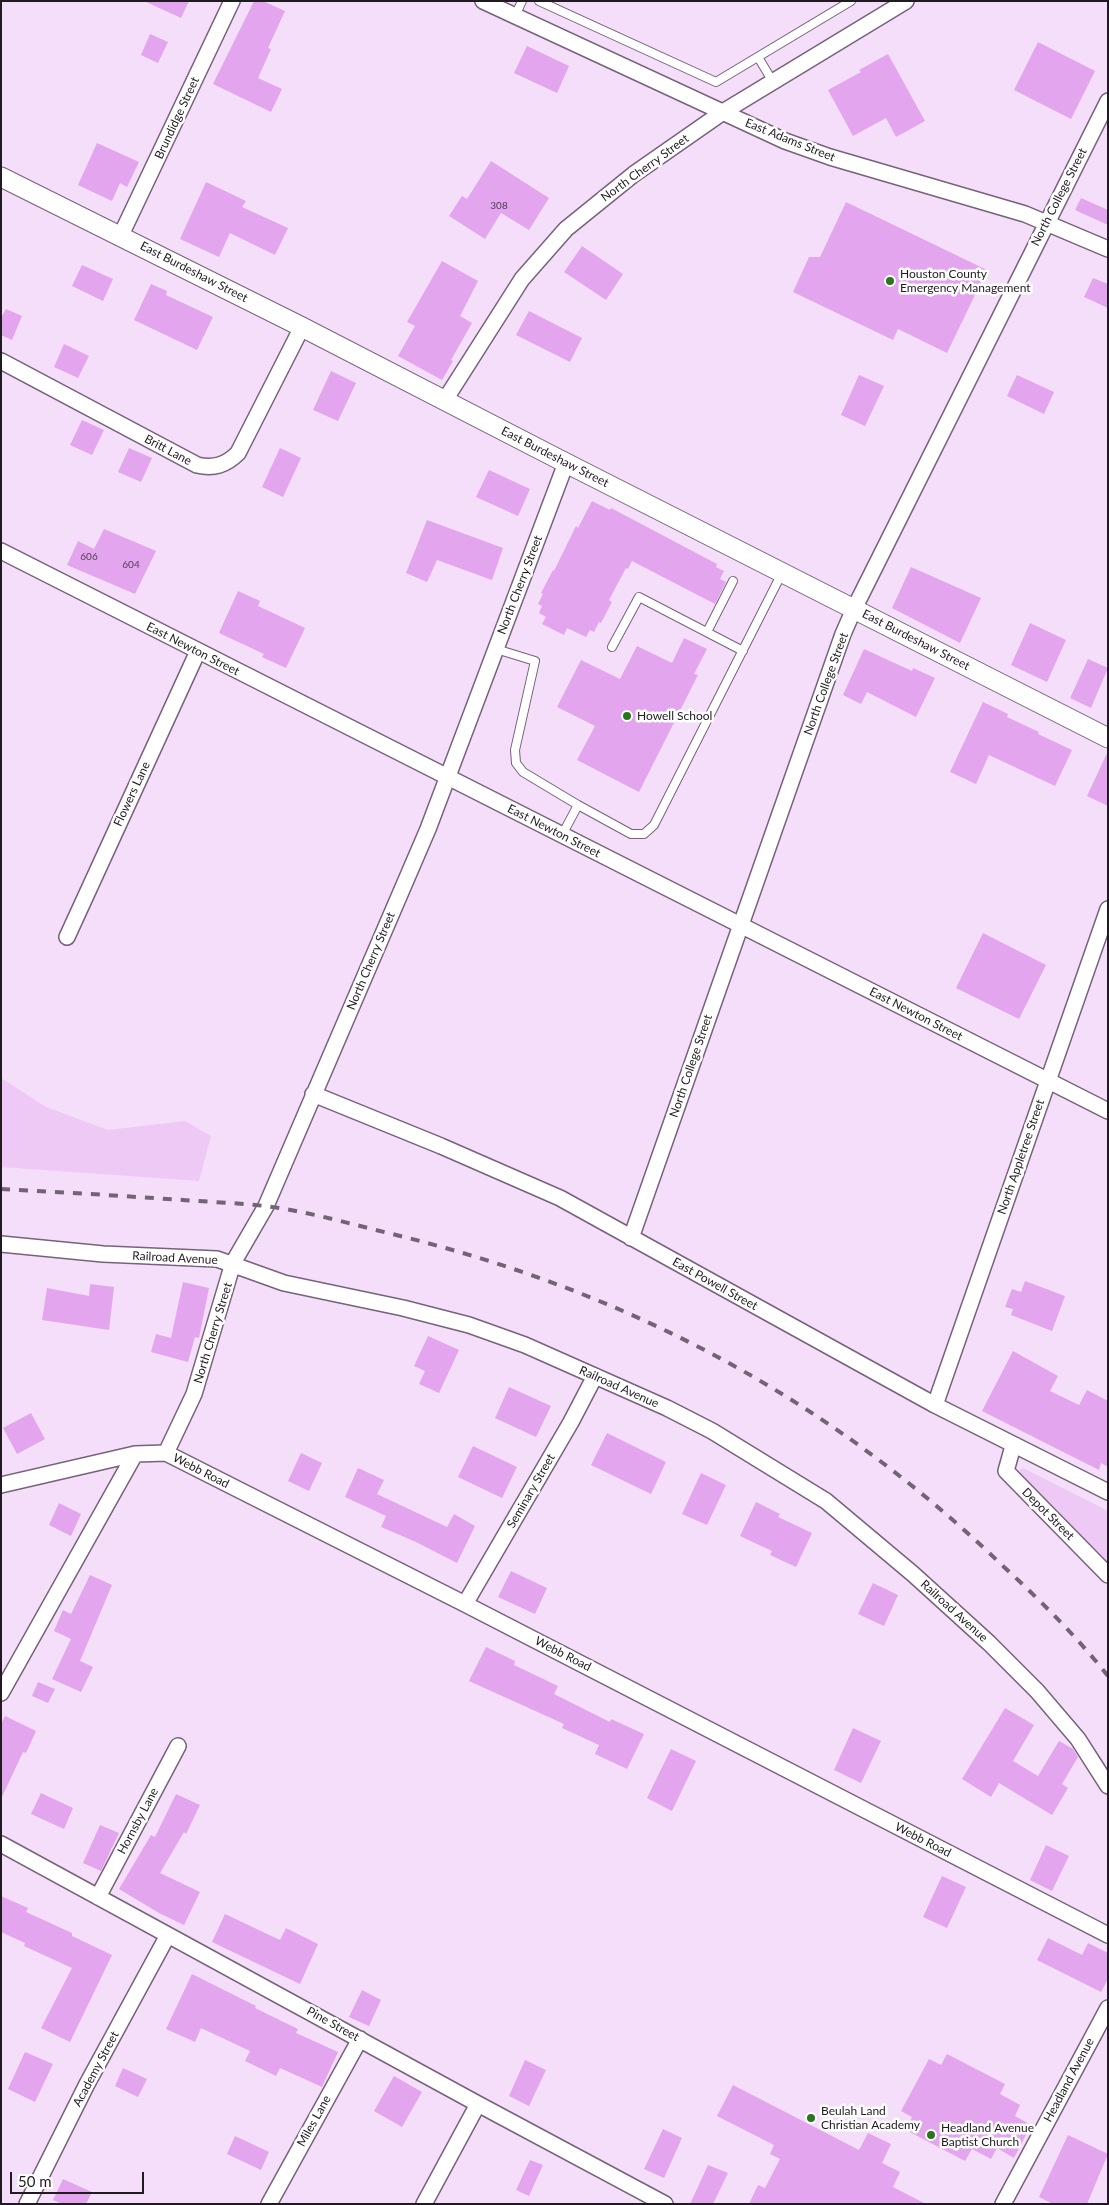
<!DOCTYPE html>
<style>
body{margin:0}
#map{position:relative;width:1109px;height:2205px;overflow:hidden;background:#f5def9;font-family:Lato,sans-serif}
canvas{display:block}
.frame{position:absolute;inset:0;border:2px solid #221a23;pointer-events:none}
.scale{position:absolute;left:10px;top:2172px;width:134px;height:22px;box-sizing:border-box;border:2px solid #221a23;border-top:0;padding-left:6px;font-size:15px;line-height:18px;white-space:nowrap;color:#221a23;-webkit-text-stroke:4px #fff;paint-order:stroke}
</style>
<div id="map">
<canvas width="1109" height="2205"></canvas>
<div class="frame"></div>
<div class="scale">50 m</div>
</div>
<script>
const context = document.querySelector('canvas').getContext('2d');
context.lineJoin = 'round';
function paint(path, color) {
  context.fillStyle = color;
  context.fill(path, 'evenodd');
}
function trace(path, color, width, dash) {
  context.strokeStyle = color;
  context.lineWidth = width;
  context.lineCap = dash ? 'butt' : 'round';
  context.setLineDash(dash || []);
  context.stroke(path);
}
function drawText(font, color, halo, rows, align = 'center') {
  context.font = font + ' Lato,sans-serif';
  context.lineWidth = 5;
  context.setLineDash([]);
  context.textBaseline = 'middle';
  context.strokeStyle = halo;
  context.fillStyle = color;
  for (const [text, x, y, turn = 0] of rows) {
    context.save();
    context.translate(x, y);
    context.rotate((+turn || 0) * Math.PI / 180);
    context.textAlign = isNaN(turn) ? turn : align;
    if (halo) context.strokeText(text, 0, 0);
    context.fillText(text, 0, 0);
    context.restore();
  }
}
paint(new Path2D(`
 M1,1078L46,1107L108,1130L185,1121L211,1136L199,1181L1,1167Z
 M1023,1468L1108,1511V1566L1063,1516L1020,1473L1019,1470Z`), '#eec9f5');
paint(new Path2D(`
 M144,1H189L181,18Z
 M254,1H263L285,11L268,48L271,49L258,78L282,89L271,112L213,84Z
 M150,34L168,42L158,63L141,55Z
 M1038,42L1095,71L1071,119L1014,90Z
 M527,46L569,66L557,93L514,73Z
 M888,54L925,121L896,137L886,118L853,136L828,90L861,72L859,70Z
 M97,143L139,162L127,187L120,183L112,201L78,185Z
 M491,161L549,198L529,230L501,213L485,239L449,216L462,196L467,199Z
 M206,182L246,201L242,207L288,228L275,255L230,233L219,257L180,239Z
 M1081,198L1108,210V225L1075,210Z
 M846,202L987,270L947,353L898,329L893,340L793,292L809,257H820Z
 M582,246L623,274L606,300L564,272Z
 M442,261L478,281L460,316L472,323L451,360L453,361L442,380L398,356L415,326L407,322Z
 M82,265L113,279L103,301L72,286Z
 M1093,278L1108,284V308L1084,297Z
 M151,284L167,291L166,295L213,317L197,350L134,320Z
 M6,309L22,316L12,340L1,335V318Z
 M529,311L582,338L570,362L516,335Z
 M64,344L89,356L78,378L54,367Z
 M331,371L356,383L338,421L313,410Z
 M859,375L884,386L865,426L841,415Z
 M1017,375L1054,392L1044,414L1007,396Z
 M82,420L104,430L92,455L70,445Z
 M129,448L152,458L141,482L118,472Z
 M280,448L301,458L283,497L262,487Z
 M489,470L530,489L518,516L476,497Z
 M592,501L610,510L611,508L717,564L716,567L724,571L720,579L726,582L715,604L632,561L628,569L626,568L609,600L612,602L601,623L599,622L594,632L590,630L586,637L567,628L564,635L542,624L546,617L539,613L542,606L538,604L543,594L541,593L553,570L554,571L576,526L578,528Z
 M427,520L503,548L492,580L437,560L427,582L406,573Z
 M104,529L156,551L135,594L67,565L78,541L94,549Z
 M911,567L981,598L960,643L892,608Z
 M238,591L260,601L258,606L305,628L286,668L262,657L264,654L219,633Z
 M1030,623L1066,640L1047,682L1011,665Z
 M684,638L707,649L694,674L698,675L639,792L577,760L595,726L557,707L581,660L620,679L637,646L672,663Z
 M864,649L912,671L913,668L935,678L916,717L867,692L861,704L843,695Z
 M1088,659L1108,668L1091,708L1070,698Z
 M983,702L1008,714L1007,717L1039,732L1038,734L1072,750L1055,786L989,755L976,784L950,772Z
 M1108,751V806L1087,796Z
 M983,933L1046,965L1019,1019L956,988Z
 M1025,1281L1065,1296L1052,1331L1011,1315L1013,1309L1005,1307L1012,1289L1021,1292Z
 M183,1282L209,1288L199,1338L195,1337L188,1362L151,1352L156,1334L171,1338Z
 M90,1284L114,1287L109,1330L42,1320L47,1288L89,1296Z
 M428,1336L459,1350L439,1393L419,1384L425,1371L414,1366Z
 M1013,1351L1058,1376L1050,1391L1079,1405L1087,1390L1108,1401V1467L1101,1463L1099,1470L982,1411Z
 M509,1387L551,1406L536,1437L495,1418Z
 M31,1413L45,1439L17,1454L3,1428Z
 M607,1433L666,1462L651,1494L591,1465Z
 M473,1446L517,1467L502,1498L458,1477Z
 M301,1453L322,1463L309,1491L288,1481Z
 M358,1468L384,1480L377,1494L447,1527L454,1514L475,1526L457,1563L416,1542L381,1527L386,1516L345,1497Z
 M701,1473L726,1485L707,1525L682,1514Z
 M756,1502L780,1514L778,1517L812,1533L796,1567L770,1555L772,1551L740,1536Z
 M59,1503L81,1514L71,1536L49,1525Z
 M511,1571L547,1588L535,1614L498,1597Z
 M90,1575L112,1585L80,1661L93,1667L81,1692L52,1679L71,1639L54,1631L63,1610L71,1614Z
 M873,1583L898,1595L884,1626L858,1614Z
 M486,1647L515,1661L514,1665L558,1686L554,1694L610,1722L611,1719L644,1734L627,1769L595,1754L599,1745L562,1728L564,1724L469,1681Z
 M38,1682L55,1689L48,1703L32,1696Z
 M1005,1708L1034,1725L1013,1761L1038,1776L1059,1741L1073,1749L1078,1757L1062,1784L1068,1788L1052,1815L999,1783L991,1797L962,1779Z
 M5,1716L36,1731L26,1753L23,1752L1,1799V1724Z
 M853,1728L881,1741L861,1783L834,1770Z
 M671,1749L696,1761L672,1811L647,1798Z
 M41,1793L73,1808L64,1829L31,1814Z
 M176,1794L200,1805L186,1834L184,1832L160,1873L200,1892L184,1925L159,1913L119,1889L151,1835L155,1837Z
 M100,1825L119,1833L101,1871L83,1863Z
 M1046,1845L1069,1856L1052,1891L1030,1880Z
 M942,1876L966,1887L947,1928L923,1917Z
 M1,1896L28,1908L26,1912L72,1933V1936L112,1955L70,2042L41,2028L72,1968L24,1946L25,1943L1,1932Z
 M225,1914L280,1940L286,1928L318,1944L300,1984L212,1942Z
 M1048,1938L1082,1955L1088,1943L1108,1953V1979L1101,1992L1037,1960Z
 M192,1974L256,2006L255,2008L298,2029L296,2033L338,2052L322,2087L280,2068L276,2076L245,2061L250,2051L201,2028L195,2042L166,2029Z
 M362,1990L381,2000L369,2026L349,2017Z
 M25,2052L53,2064L35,2102L8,2089Z
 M947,2054L1005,2084L1000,2094L1020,2105L1015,2116L1031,2125L1014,2158L997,2148L991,2159L972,2149L965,2161L906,2130L912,2117L901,2111L929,2059L941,2065Z
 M525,2060L546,2070L529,2106L509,2096Z
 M123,2068L147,2079L138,2097L115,2086Z
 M394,2076L422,2092L402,2127L374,2111Z
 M733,2085L859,2150L868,2133L891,2144L882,2163L900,2172L893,2187L926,2204H749L758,2185L765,2188L780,2159L770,2154L774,2145L717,2116Z
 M663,2129L682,2138L664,2178L644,2169Z
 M1068,2135L1108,2154L1087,2204H1053L1039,2197Z
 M235,2136L269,2152L261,2170L227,2154Z
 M530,2160L543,2165L529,2196L516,2190Z
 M708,2165L728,2173L713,2204H690Z
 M63,2179L92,2192L86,2204H62L53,2200Z`), '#e3a5ee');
const service = new Path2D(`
 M539,1L716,82L851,1
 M515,16L522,1
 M758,57L773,82
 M707,632L733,581
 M612,647L639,597L743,651
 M496,649L535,661L515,750L516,763L523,772L578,805L631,834H644L654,825L782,573
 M562,835L578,805`);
const minor = new Path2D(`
 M483,1L785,141L830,157L1025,214L1108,249
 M121,235L232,1
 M1,361L197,465C214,469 226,465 238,453L302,327
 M445,400L522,279L566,229L634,174L723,112L906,1
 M1,551L1108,1111
 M67,937L198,651
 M313,1094L441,1146L560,1198L935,1405L1108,1492
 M631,1238L843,634L854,609L1108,101
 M1,1244L103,1254L217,1259L284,1283L403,1308L469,1325L525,1345L667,1408L712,1431L826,1501L913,1574L989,1643L1037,1691L1078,1739L1108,1786
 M935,1405L1108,909
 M1013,1446L1006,1471L1108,1575
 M166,1453L194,1394L233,1263L266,1206L428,829L566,463
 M1,1485L135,1454L166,1453L465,1604L1108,1935
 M465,1604L571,1422L595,1376
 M1,1693L135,1454
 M1,1844L478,2104L665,2204
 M98,1897L178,1746
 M27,2204L87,2084L168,1935
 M269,2204L360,2039
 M424,2204L478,2104
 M1003,2204L1108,2008`);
const tertiary = new Path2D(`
 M1,177L302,327L566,463L1108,738`);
trace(service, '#76627a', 10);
trace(minor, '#76627a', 18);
trace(tertiary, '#76627a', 21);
trace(service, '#fff', 8);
trace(minor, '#fff', 15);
trace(tertiary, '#fff', 19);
trace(new Path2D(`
 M1,1189C62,1192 123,1196 183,1200C210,1202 238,1203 265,1206C306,1211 347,1223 388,1233C625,1290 828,1397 1004,1567C1041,1601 1077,1637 1108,1676`), '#716474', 4, [9, 9]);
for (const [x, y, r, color] of [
 [890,281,5,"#29761c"],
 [627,716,5,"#29761c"],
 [811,2118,5,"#29761c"],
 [931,2135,5,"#29761c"]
]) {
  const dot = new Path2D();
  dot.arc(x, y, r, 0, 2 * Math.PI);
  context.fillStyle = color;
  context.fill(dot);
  trace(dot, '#fff', 2);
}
drawText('10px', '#523d56', null, [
 ["308",499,206],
 ["606",89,557],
 ["604",131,565]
]);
drawText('12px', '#221a23', '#fff', [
 ["Brundidge Street",177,118,-65],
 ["East Adams Street",790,140,22],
 ["North Cherry Street",645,168,-36],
 ["North College Street",1059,197,-63],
 ["East Burdeshaw Street",194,272,27],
 ["Britt Lane",168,450,28],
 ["East Burdeshaw Street",555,457,27],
 ["North Cherry Street",520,585,-69],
 ["East Burdeshaw Street",916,640,27],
 ["East Newton Street",193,649,27],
 ["North College Street",826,684,-70],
 ["Flowers Lane",132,794,-65],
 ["East Newton Street",554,831,27],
 ["North Cherry Street",371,961,-67],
 ["East Newton Street",916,1014,27],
 ["North College Street",691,1066,-71],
 ["North Appletree Street",1021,1157,-71],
 ["Railroad Avenue",175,1258,3],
 ["East Powell Street",715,1284,29],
 ["North Cherry Street",213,1333,-73],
 ["Railroad Avenue",619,1387,24],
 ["Webb Road",201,1471,27],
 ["Seminary Street",531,1491,-60],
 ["Depot Street",1048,1514,45],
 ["Railroad Avenue",954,1611,42],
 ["Webb Road",563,1654,27],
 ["Hornsby Lane",138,1821,-62],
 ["Webb Road",923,1840,27],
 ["Pine Street",333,2024,29],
 ["Academy Street",96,2069,-62],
 ["Headland Avenue",1069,2080,-62],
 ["Miles Lane",314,2121,-61]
]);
drawText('12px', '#221a23', '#fff', [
 ["Houston County",900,274],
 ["Emergency Management",900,288],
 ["Howell School",637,716],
 ["Beulah Land",821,2111],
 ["Christian Academy",821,2125],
 ["Headland Avenue",941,2128],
 ["Baptist Church",941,2142]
], 'left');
</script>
